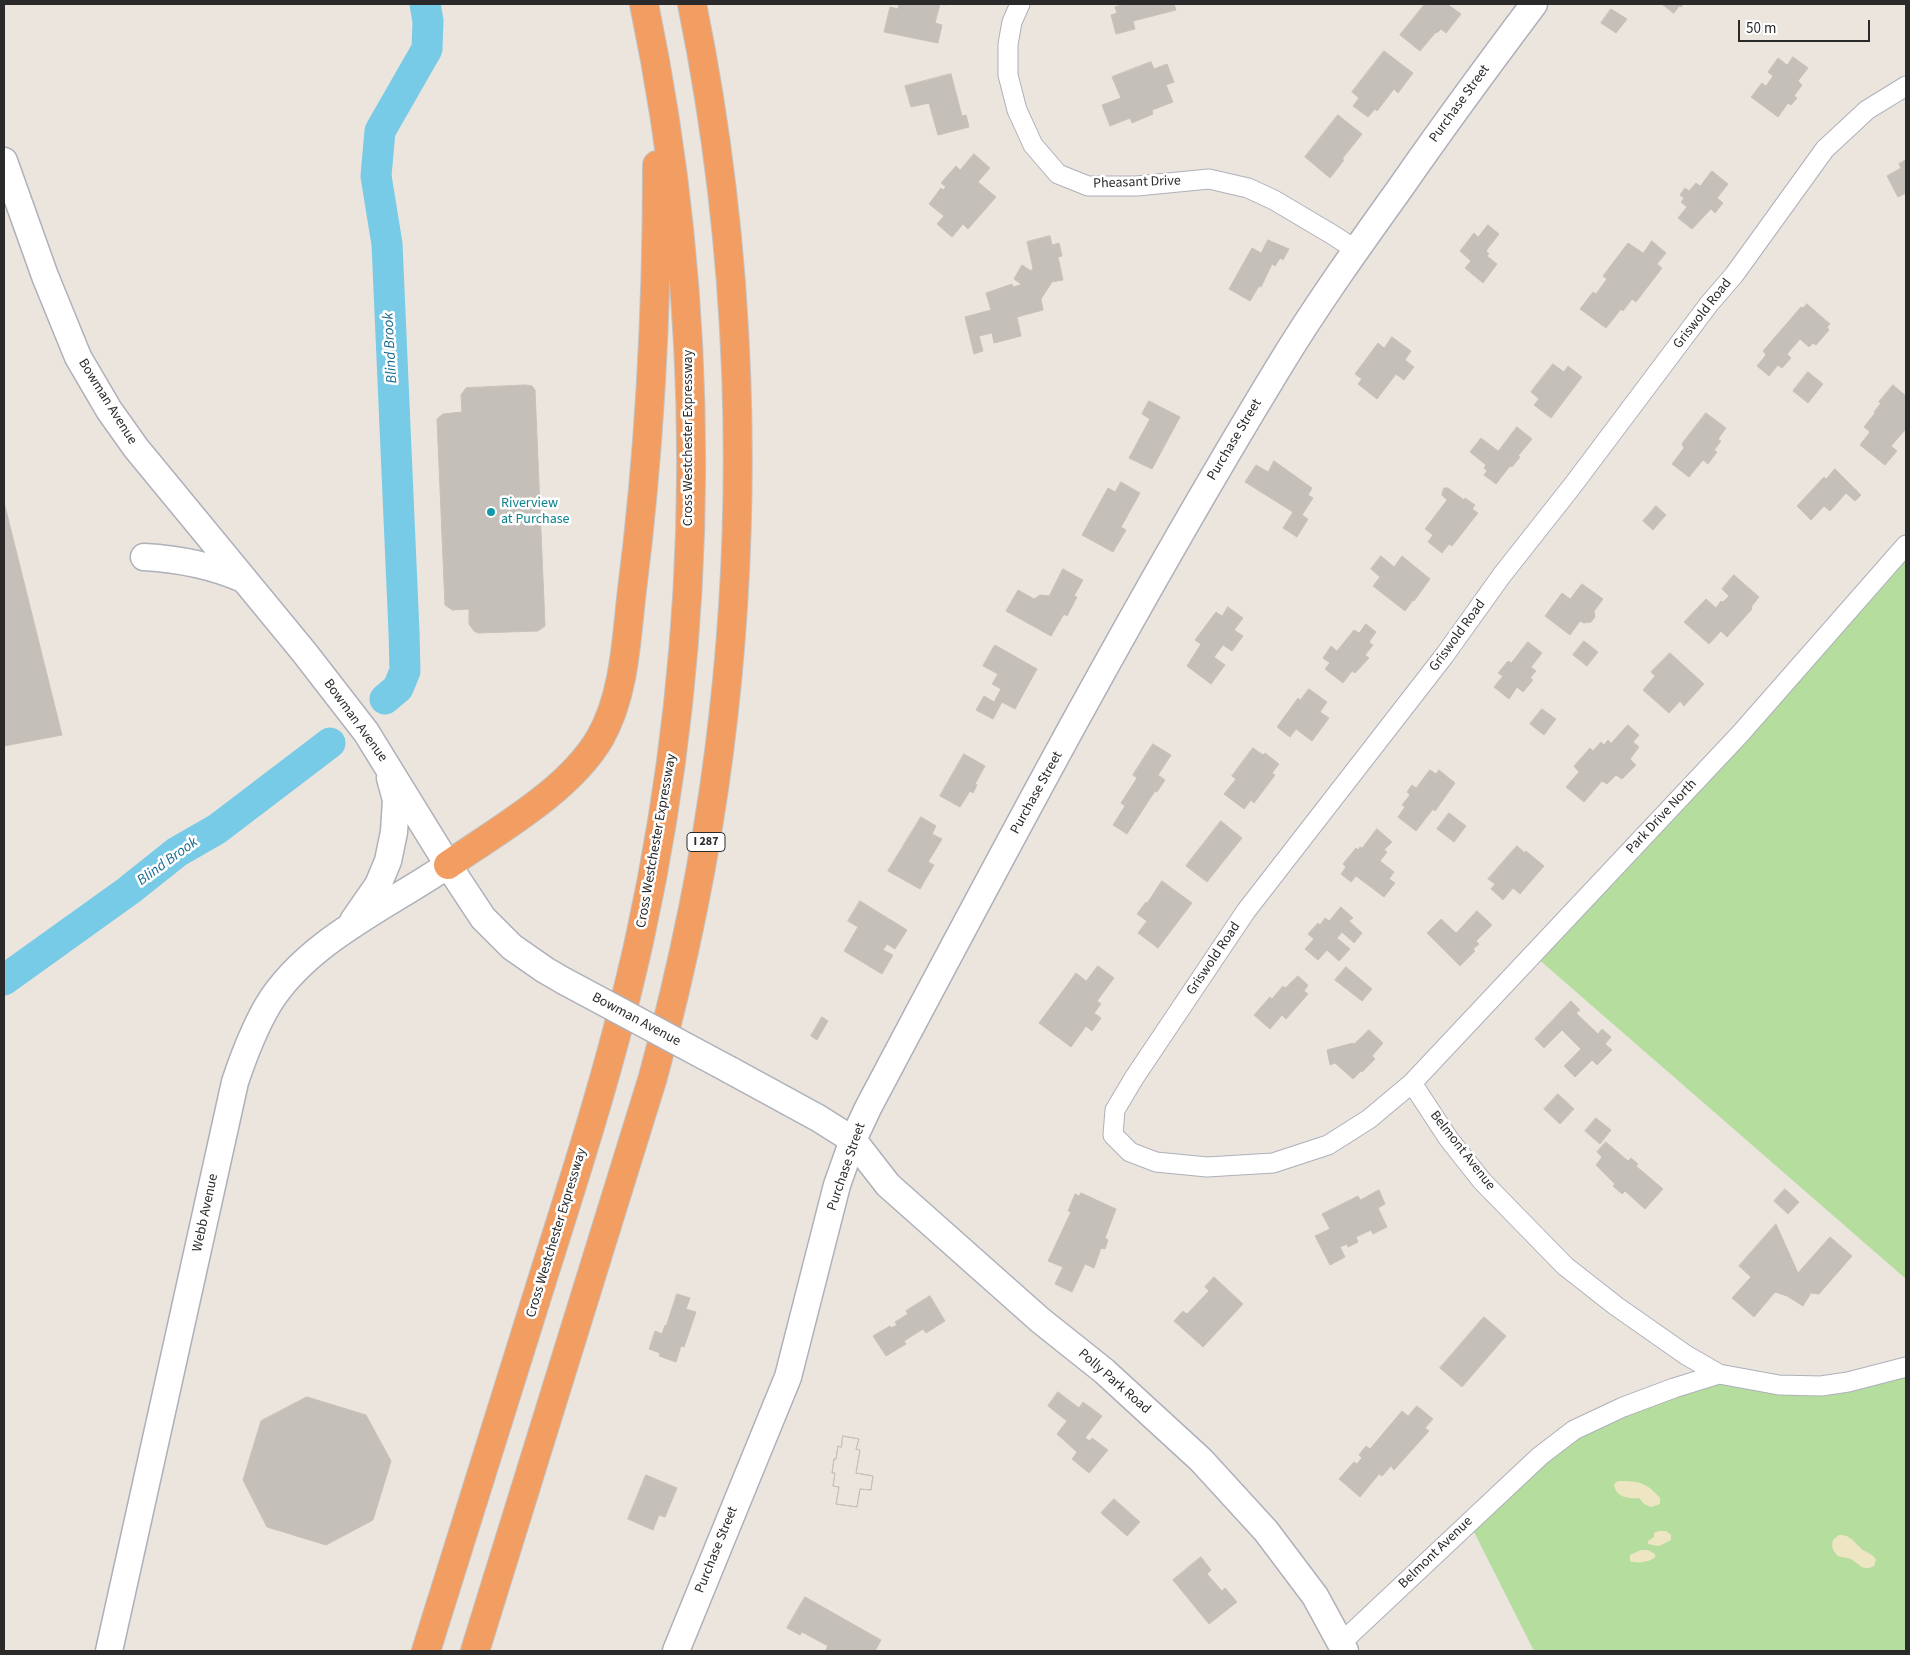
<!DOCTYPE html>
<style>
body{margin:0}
#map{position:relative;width:1910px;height:1655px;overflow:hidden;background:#ebe5de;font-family:"Source Sans 3",sans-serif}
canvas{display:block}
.frame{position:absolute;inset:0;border:5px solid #2a2a2a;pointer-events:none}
.scale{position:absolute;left:1738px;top:20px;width:132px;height:22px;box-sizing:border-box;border:2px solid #2a2a2a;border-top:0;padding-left:6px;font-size:15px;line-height:18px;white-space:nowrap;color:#2a2a2a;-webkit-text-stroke:4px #fff;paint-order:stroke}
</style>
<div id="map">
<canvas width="1910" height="1655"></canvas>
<div class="frame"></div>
<div class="scale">50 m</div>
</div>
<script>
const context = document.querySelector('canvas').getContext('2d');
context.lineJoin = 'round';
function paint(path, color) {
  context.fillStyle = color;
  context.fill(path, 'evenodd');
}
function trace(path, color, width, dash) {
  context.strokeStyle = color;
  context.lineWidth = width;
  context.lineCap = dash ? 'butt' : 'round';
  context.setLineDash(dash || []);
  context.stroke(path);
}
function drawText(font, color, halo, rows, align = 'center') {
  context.font = font + ' "Source Sans 3",sans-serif';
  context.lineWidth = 5;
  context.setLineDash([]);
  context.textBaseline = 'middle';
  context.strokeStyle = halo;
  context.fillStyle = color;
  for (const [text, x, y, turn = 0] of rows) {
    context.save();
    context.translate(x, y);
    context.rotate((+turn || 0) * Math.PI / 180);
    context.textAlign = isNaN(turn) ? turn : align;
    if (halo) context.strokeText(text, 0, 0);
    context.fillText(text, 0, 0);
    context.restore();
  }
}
paint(new Path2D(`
 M1906,542V1279L1536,957Z
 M1906,1371V1651H1534L1472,1528L1576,1436L1655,1403L1719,1383L1806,1391Z`), '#b5de9e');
paint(new Path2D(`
 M1618,1481C1639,1481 1646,1482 1660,1498V1504L1651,1507L1644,1504L1639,1498C1628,1499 1615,1497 1614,1484Z
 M1659,1531H1666L1671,1535V1540L1659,1546L1648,1544V1541L1654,1537V1533Z
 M1839,1535C1852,1535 1854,1543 1863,1550C1868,1553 1873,1554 1876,1560L1874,1566C1862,1572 1860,1564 1851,1559C1847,1557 1842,1558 1838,1556C1833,1551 1831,1547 1833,1540Z
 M1641,1550H1648L1655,1554V1557C1650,1562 1637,1564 1630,1561V1555Z`), '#eee6c3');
trace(new Path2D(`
 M385,699L398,688L405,671L404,632L387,244L376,176L380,131L427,49L428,21L425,4
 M4,980L128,891L177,852L217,829L330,743`), '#78cbe6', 31);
const building = new Path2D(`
 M899,4H946V5L940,4L935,23L942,25L938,43L884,32L890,7L898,9Z
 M1127,4H1174L1176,10L1133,21L1135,29L1116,34L1111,15L1117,13L1115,7Z
 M1425,4H1447L1461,14L1446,33L1441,29L1437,33L1436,32L1420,51L1400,35Z
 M1662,4H1684L1681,7L1679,6L1674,13Z
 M1611,9L1627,19L1616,33L1601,23Z
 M1384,51L1413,73L1398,93L1394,89L1377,111L1375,109L1368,117L1353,106L1359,98L1352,92Z
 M1793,57L1808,68L1798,81L1802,85L1794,96L1797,98L1791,105L1788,103L1778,117L1751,97L1762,83L1766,86L1773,76L1768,72L1778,58L1787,65Z
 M1151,62L1154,69L1167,64L1174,82L1166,85L1173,102L1152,110L1153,114L1132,123L1130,118L1110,126L1102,105L1121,98L1112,77Z
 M951,74L962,116L966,115L969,127L938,135L929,103L911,107L905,86Z
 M1338,115L1362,134L1342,159L1344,160L1330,178L1305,157Z
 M974,154L990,168L978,182L996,197L968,229L963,224L952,237L937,224L944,216L929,204L941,188L943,190L946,187L941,183L956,166L960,170Z
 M1906,160V193L1898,197L1887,176L1901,168L1899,164Z
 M1712,171L1728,184L1717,198L1723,203L1715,213L1711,209L1692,229L1678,218L1687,207L1681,202L1684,198L1680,195L1685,188L1689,191L1696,183L1700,186Z
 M1488,225L1499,234L1486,251L1489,254L1487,256L1497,264L1483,283L1465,268L1471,261L1460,251L1474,233L1478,237Z
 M1050,236L1052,245L1059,243L1062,256L1058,257L1063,280L1052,282L1041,299L1043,310L1017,317L1021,336L994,343L992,333L979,336L983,351L974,354L965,317L991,310L986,293L1012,284L1013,287L1020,285L1021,284L1014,279L1022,265L1031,271L1033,268L1027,242Z
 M1268,240L1289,249L1283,260L1280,258L1275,266L1272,264L1261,287L1259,286L1250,301L1229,289L1252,248L1261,253Z
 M1652,241L1666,253L1657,264L1662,268L1636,302L1632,299L1623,311L1621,309L1606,328L1580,309L1593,292L1596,294L1607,279L1603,276L1628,243L1643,253Z
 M1807,304L1830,324L1827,327L1829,330L1816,345L1813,343L1809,347L1800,339L1787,354L1791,358L1782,368L1778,365L1769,376L1757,366L1766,355L1763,351L1801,307L1803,308Z
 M1392,337L1411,351L1405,360L1414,367L1404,380L1396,374L1377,399L1358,384L1362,379L1355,374L1378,343L1384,348Z
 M1553,364L1564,372L1568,366L1582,377L1551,418L1534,405L1539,399L1531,392Z
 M1808,372L1823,384L1808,403L1793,391Z
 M526,385L532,386L535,390L545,626L538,631L478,633L474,631L469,624V609L452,610L445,605L437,419L443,414L462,412L461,395L466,388Z
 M1893,385L1906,396V402L1904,405L1906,406V429L1891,446L1897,451L1885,465L1860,445L1870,432L1864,427L1875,413L1874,412L1881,403L1879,402Z
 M1149,401L1180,417L1152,469L1129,458L1150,419L1142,414Z
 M1706,413L1726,428L1718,439L1721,441L1714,450L1717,452L1708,464L1703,460L1689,477L1672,464L1684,448L1682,444Z
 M1517,427L1532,439L1518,456L1520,457L1512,467L1510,466L1496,484L1484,475L1487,471L1484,468L1486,465L1470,452L1481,438L1498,451Z
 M1274,461L1312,488L1308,495L1313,498L1302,515L1308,519L1297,537L1283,528L1293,512L1245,482L1256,465L1268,472Z
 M1835,469L1861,495L1855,501L1846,493L1830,511L1824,506L1811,520L1797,506L1824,477L1826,479Z
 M1121,482L1140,493L1121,527L1126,530L1113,552L1082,535L1108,488L1115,492Z
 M1444,488H1448L1464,500L1465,498L1475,505L1472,509L1478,513L1452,546L1449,544L1442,553L1428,542L1433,535L1425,529L1447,500L1442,495Z
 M4,502L62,735L4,746Z
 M1656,506L1666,515L1653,530L1643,521Z
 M1381,556L1394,567L1402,556L1430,579L1414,601L1413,600L1405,611L1373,586L1380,577L1371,569Z
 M1063,569L1083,580L1074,596L1077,597L1067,616L1064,614L1051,636L1006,611L1018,590L1034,599L1040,595L1049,596Z
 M1734,575L1759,597L1751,607L1752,609L1727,637L1721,631L1709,644L1684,622L1706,599L1716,608L1721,601L1723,602L1729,596L1722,589Z
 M1582,584L1603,599L1594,611L1595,617L1591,622L1584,623L1580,621L1570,635L1545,616L1562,593L1570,599Z
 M1228,607L1243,618L1234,630L1243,636L1232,651L1223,645L1214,657L1225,665L1211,684L1187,666L1201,644L1195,640L1216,612L1222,616Z
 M1366,624L1376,632L1369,642L1373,645L1365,655L1369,658L1355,673L1352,671L1343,683L1325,669L1330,663L1323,658L1331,646L1337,651L1354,630L1359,633Z
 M1584,641L1598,652L1587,666L1573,655Z
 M1528,642L1542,653L1531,667L1536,671L1530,678L1533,680L1523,692L1517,687L1509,699L1494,687L1503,676L1498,673L1508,661L1511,663Z
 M995,645L1037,669L1015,709L1002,702L993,719L976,710L984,696L994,702L1001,689L992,684L998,674L983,666Z
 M1670,653L1704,684L1684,706L1680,701L1669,713L1643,690L1655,676L1651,672Z
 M1309,689L1327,702L1320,712L1329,718L1312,741L1296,729L1290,737L1277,727L1298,698L1300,700Z
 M1542,709L1556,719L1544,735L1530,724Z
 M1628,725L1639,735L1633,742L1639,747L1630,759L1636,765L1622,779L1616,775L1607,784L1602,781L1584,802L1566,787L1579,772L1574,766L1590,748L1593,751L1601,742L1604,745L1608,740L1611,743Z
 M1153,744L1171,755L1158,775L1165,780L1157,792L1155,791L1127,834L1113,825L1125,806L1121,803L1137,778L1133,775Z
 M1253,748L1263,755L1265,753L1279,764L1272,773L1275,775L1254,803L1251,800L1244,809L1224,794L1236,779L1232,776Z
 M964,754L985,766L975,784L977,785L973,793L970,791L960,807L940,796Z
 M1430,770L1436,774L1439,770L1455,783L1435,811L1433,809L1416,831L1398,817L1405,807L1402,805L1410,795L1407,792L1412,785L1416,788Z
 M1449,813L1466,826L1454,842L1437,829Z
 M921,817L936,826L932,834L942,839L928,862L934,865L920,889L888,871Z
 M1221,821L1242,838L1207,882L1186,866Z
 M1377,829L1392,842L1384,850L1387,852L1380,861L1394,872L1389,879L1395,883L1384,897L1356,876L1351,882L1341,874L1346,867L1343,864L1356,848L1358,850L1360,847L1362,848Z
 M1517,846L1525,853L1526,851L1544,866L1520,894L1513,888L1503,900L1491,889L1495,884L1488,879Z
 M1162,881L1192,903L1158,948L1138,933L1147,921L1137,914L1146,902L1147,903Z
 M860,901L907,930L895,949L887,944L883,950L893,955L882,974L844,951L858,927L848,921Z
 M1341,907L1353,918L1349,921L1362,933L1354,943L1342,932L1337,938L1350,949L1339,961L1327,950L1318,960L1305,949L1314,939L1308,934L1318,923L1320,925L1325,918L1329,921Z
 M1477,911L1492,925L1476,941L1479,944L1473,949L1475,951L1460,966L1427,933L1441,919L1456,933Z
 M1098,966L1114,978L1097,1001L1101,1004L1094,1013L1101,1018L1092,1031L1086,1026L1071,1047L1039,1023L1076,973L1086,981Z
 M1346,967L1372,989L1362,1001L1335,980Z
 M1298,976L1308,985L1304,991L1308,994L1286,1019L1282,1015L1270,1029L1254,1015L1270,997L1272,999L1283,986L1285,988Z
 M1571,1001L1580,1010L1576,1013L1598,1034L1602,1029L1611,1037L1605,1044L1612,1050L1597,1065L1592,1060L1575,1077L1564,1066L1581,1049L1562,1030L1544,1048L1535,1039Z
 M822,1017L828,1021L817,1040L811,1036Z
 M1369,1030L1383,1043L1372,1056L1375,1059L1362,1072L1361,1071L1353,1079L1335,1063L1330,1065L1327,1050L1353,1043L1354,1044Z
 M1558,1094L1574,1109L1560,1124L1544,1109Z
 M1596,1118L1611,1130L1600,1144L1585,1131Z
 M1606,1142L1628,1161L1631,1158L1638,1164L1636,1166L1663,1189L1645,1209L1625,1191L1622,1194L1613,1186L1615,1184L1596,1165L1602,1157L1597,1152Z
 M1785,1189L1799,1202L1788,1214L1774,1201Z
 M1379,1190L1385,1204L1378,1208L1387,1227L1373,1234L1371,1230L1356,1237L1358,1242L1348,1247L1347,1244L1340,1247L1345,1257L1330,1265L1315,1236L1330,1229L1322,1214L1358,1196L1360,1200Z
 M1081,1193L1116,1209L1105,1238L1108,1240L1105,1249L1101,1248L1094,1268L1085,1264L1072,1292L1055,1284L1063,1267L1048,1261L1071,1212L1068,1211L1075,1194L1079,1196Z
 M1776,1224L1798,1273L1830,1237L1852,1256L1819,1294L1811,1293L1803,1306L1787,1296L1775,1292L1754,1317L1732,1298L1751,1277L1739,1266Z
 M1214,1277L1243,1304L1203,1347L1174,1321L1183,1311L1187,1314L1209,1291L1205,1287Z
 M677,1294L690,1298L686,1309L696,1312L684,1347L681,1346L676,1362L659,1356L660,1353L649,1349L655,1331L662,1334L665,1325L666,1326Z
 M930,1296L945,1321L926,1333L923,1329L904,1341L906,1344L886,1356L873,1336L890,1326L891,1328L897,1325L895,1322L908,1314L906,1311Z
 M1484,1317L1506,1336L1462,1387L1440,1368Z
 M1058,1392L1079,1408L1083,1402L1102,1416L1085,1438L1090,1441L1092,1438L1108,1450L1089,1473L1072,1459L1077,1452L1057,1434L1067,1421L1048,1406Z
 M307,1397L366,1415L391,1461L373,1520L326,1545L267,1527L243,1480L261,1421Z
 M1417,1406L1433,1419L1425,1428L1429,1431L1394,1470L1391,1466L1382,1476L1379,1474L1360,1497L1339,1479L1354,1462L1357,1464L1362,1458L1359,1455L1366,1446L1370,1449L1402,1411L1408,1416Z
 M843,1436L859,1439L856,1449L860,1450L856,1473L873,1476L871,1490L860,1489L857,1507L836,1504L839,1487L833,1486L835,1473H832L834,1459H836L838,1446L841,1447Z
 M843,1436L859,1439L856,1449L860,1450L856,1473L873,1476L871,1490L860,1489L857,1507L836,1504L839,1487L833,1486L835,1473H832L834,1459H836L838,1446L841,1447Z
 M646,1475L677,1488L665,1517L659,1515L653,1530L628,1519Z
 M1114,1499L1140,1522L1127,1536L1101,1513Z
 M1201,1557L1211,1570L1207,1574L1222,1591L1225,1588L1237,1602L1209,1624L1173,1580Z
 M805,1597L881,1640L875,1651H830L826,1649L828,1646L802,1632L800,1635L787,1628Z`);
paint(building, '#c4bfb9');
trace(building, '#c7c1b7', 1);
const street = new Path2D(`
 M1020,4L1012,22L1008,44V75L1017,110L1033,145L1058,174L1088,186H1137L1209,179L1248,188L1274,200L1333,235L1356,250
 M1906,86L1867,110L1825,149L1734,275L1709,304L1573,485L1502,575L1444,656L1246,911L1134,1078L1115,1110L1113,1135L1130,1152L1156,1162L1207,1167L1273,1163L1328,1145L1369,1119L1412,1083L1741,733L1906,545
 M1412,1083L1448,1138L1482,1181L1565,1266L1616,1306L1686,1355L1719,1374
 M1341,1643L1540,1456L1574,1430L1623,1407L1674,1388L1719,1374L1779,1385L1821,1386L1848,1382L1906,1367`);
const secondary = new Path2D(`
 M4,161L45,276L78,357L109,410L136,448L304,652L366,732L448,865L483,918L512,947L545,970L564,981
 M144,557C179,559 211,565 243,579
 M353,921L378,885L388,861L394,832L396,800L390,778
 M730,1070L818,1118L853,1140L888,1185L1040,1320L1104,1371L1201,1460L1266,1531L1315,1596L1345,1651
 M109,1651L235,1082C244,1055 254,1029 268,1005C307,941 388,906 448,865
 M676,1651L788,1377L837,1185L853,1140L868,1108C1000,859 1131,610 1277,370C1315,307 1358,247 1401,187C1444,125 1489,64 1534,4`);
const highway = new Path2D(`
 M448,865C497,831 569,791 600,738C625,694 626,640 632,590C650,449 657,307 657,165
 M426,1651C466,1525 505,1398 545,1271C580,1161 615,1051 640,937C707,631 708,311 644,4
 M475,1651L653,1077C682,970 705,862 719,752C751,504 742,249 692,4`);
trace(street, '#aeb0ba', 21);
trace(secondary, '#aeb0ba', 29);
trace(highway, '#c3c3c3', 30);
trace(street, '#fff', 19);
trace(secondary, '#fff', 26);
trace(highway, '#f29e62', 28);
const secondaryBridge = new Path2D(`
 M564,981L730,1070`);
trace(secondaryBridge, '#aeb0ba', 29, []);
trace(secondaryBridge, '#fff', 26);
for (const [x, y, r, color] of [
 [491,512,5,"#0f9aa8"]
]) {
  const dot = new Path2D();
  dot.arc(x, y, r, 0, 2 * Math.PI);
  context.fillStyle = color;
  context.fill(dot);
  trace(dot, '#fff', 2);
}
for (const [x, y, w] of [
 [706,842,38]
]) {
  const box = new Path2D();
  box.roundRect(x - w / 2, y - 9.5, w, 19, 4);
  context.fillStyle = '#fff';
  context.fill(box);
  trace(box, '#2a2a2a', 1);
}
drawText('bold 12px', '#2a2a2a', null, [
 ["I 287",706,842]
]);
drawText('14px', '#2a2a2a', '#fff', [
 ["Purchase Street",1460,104,-54],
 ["Pheasant Drive",1137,183,-2],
 ["Griswold Road",1703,314,-52],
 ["Bowman Avenue",107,402,58],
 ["Cross Westchester Expressway",689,438,-90],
 ["Purchase Street",1235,440,-59],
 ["Griswold Road",1458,636,-54],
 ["Bowman Avenue",355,721,54],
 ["Purchase Street",1037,793,-61],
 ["Park Drive North",1662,817,-47],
 ["Cross Westchester Expressway",657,841,-80],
 ["Griswold Road",1214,959,-56],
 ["Bowman Avenue",636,1020,28],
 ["Belmont Avenue",1462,1151,52],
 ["Purchase Street",847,1167,-71],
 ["Webb Avenue",206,1213,-78],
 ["Cross Westchester Expressway",557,1233,-73],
 ["Polly Park Road",1114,1382,41],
 ["Purchase Street",717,1550,-68],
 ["Belmont Avenue",1436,1553,-44]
]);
drawText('14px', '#0d838f', '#fff', [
 ["Riverview",501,504],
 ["at Purchase",501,520]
], 'left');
drawText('italic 15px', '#176a91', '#fff', [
 ["Blind Brook",391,348,-93],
 ["Blind Brook",168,862,-36]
]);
</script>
